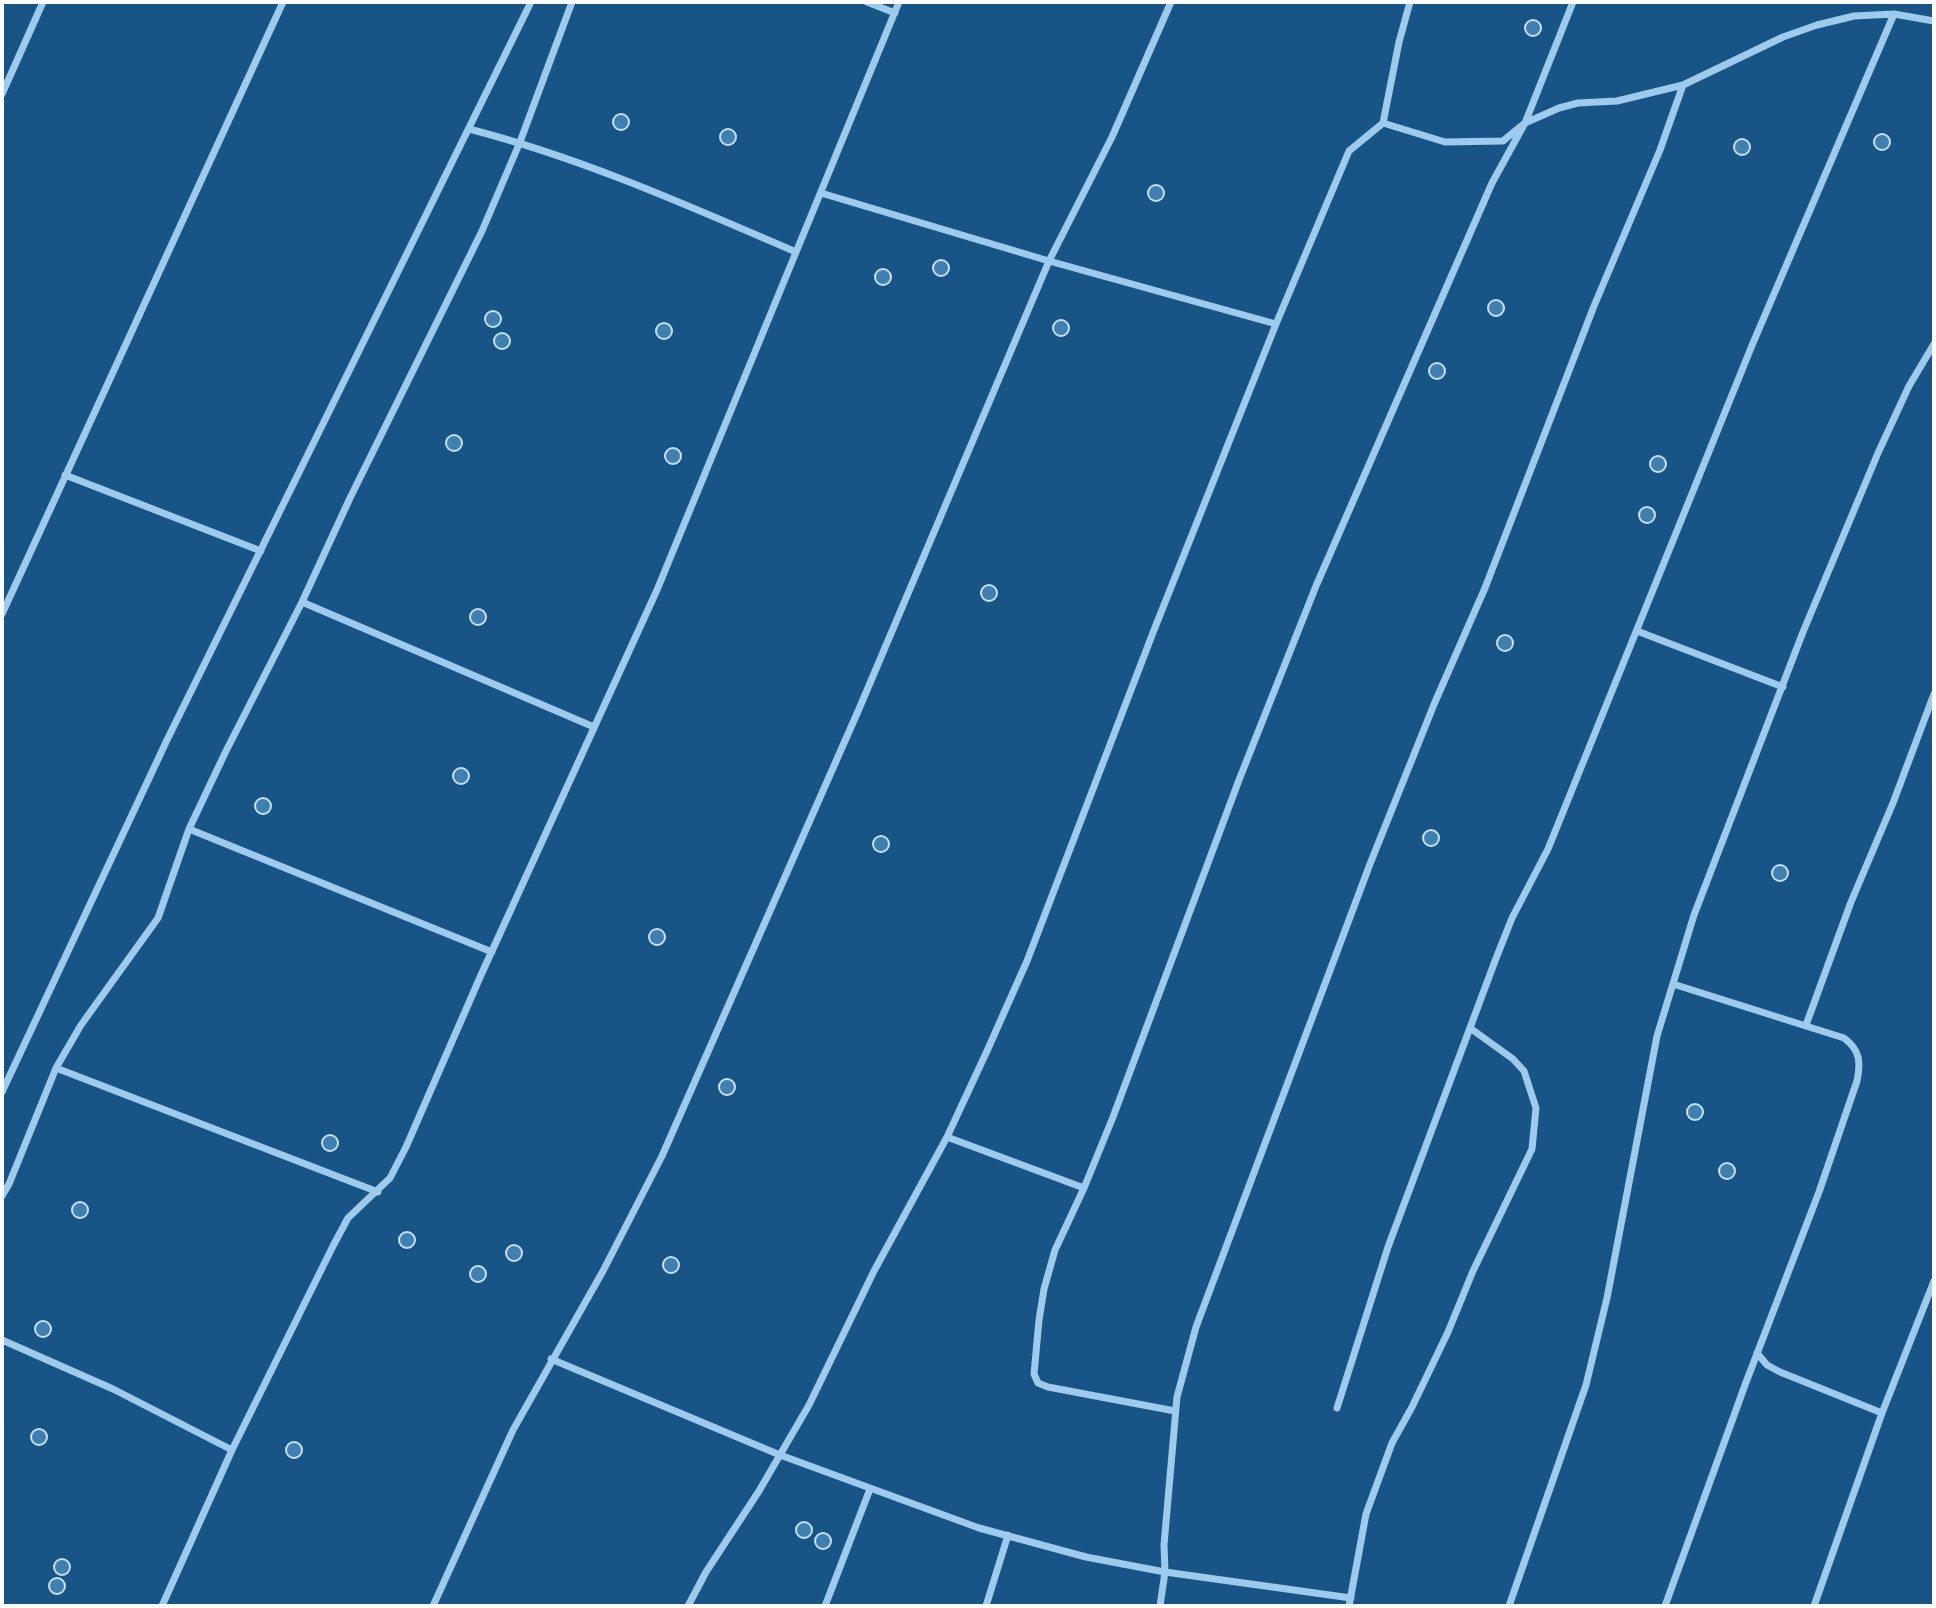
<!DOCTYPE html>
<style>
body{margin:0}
#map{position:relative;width:1936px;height:1608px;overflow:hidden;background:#185486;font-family:"Noto Sans",sans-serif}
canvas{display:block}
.frame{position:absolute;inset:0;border:4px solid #fff;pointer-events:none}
</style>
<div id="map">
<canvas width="1936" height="1608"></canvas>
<div class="frame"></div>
</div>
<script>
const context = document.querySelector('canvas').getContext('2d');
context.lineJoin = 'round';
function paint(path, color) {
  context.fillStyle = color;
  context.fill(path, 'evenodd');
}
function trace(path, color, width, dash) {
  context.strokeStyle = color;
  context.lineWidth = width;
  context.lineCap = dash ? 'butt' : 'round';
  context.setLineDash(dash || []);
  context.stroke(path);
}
const building = new Path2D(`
 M1525 28a8 8 0 1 1 16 0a8 8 0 1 1-16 0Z
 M613 122a8 8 0 1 1 16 0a8 8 0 1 1-16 0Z
 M720 137a8 8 0 1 1 16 0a8 8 0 1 1-16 0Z
 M1874 142a8 8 0 1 1 16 0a8 8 0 1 1-16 0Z
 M1734 147a8 8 0 1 1 16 0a8 8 0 1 1-16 0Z
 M1148 193a8 8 0 1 1 16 0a8 8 0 1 1-16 0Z
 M933 268a8 8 0 1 1 16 0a8 8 0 1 1-16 0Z
 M875 277a8 8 0 1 1 16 0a8 8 0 1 1-16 0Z
 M1488 308a8 8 0 1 1 16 0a8 8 0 1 1-16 0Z
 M485 319a8 8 0 1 1 16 0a8 8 0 1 1-16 0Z
 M1053 328a8 8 0 1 1 16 0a8 8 0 1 1-16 0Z
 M656 331a8 8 0 1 1 16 0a8 8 0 1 1-16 0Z
 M494 341a8 8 0 1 1 16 0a8 8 0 1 1-16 0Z
 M1429 371a8 8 0 1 1 16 0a8 8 0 1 1-16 0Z
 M446 443a8 8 0 1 1 16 0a8 8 0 1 1-16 0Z
 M665 456a8 8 0 1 1 16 0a8 8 0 1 1-16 0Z
 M1650 464a8 8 0 1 1 16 0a8 8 0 1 1-16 0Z
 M1639 515a8 8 0 1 1 16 0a8 8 0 1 1-16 0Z
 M981 593a8 8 0 1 1 16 0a8 8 0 1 1-16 0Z
 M470 617a8 8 0 1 1 16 0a8 8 0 1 1-16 0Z
 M1497 643a8 8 0 1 1 16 0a8 8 0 1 1-16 0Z
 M453 776a8 8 0 1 1 16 0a8 8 0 1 1-16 0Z
 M255 806a8 8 0 1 1 16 0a8 8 0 1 1-16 0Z
 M1423 838a8 8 0 1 1 16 0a8 8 0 1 1-16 0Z
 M873 844a8 8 0 1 1 16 0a8 8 0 1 1-16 0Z
 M1772 873a8 8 0 1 1 16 0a8 8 0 1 1-16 0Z
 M649 937a8 8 0 1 1 16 0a8 8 0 1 1-16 0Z
 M719 1087a8 8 0 1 1 16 0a8 8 0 1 1-16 0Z
 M1687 1112a8 8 0 1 1 16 0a8 8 0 1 1-16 0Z
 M322 1143a8 8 0 1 1 16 0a8 8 0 1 1-16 0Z
 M1719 1171a8 8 0 1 1 16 0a8 8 0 1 1-16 0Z
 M72 1210a8 8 0 1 1 16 0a8 8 0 1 1-16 0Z
 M399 1240a8 8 0 1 1 16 0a8 8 0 1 1-16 0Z
 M506 1253a8 8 0 1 1 16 0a8 8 0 1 1-16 0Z
 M663 1265a8 8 0 1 1 16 0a8 8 0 1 1-16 0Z
 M470 1274a8 8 0 1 1 16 0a8 8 0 1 1-16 0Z
 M35 1329a8 8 0 1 1 16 0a8 8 0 1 1-16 0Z
 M31 1437a8 8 0 1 1 16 0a8 8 0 1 1-16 0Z
 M286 1450a8 8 0 1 1 16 0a8 8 0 1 1-16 0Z
 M796 1530a8 8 0 1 1 16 0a8 8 0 1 1-16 0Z
 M815 1541a8 8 0 1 1 16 0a8 8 0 1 1-16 0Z
 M54 1567a8 8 0 1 1 16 0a8 8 0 1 1-16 0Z
 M49 1586a8 8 0 1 1 16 0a8 8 0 1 1-16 0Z`);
paint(building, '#407faf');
trace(building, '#c3e2f9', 2);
trace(new Path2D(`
 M867,2L895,13
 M2,94L43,2
 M1383,123L1445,142L1503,141L1525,123L1559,108L1578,103L1617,101L1683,85L1783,37L1817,25L1854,16L1894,14L1934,21
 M469,129C582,158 689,206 796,252
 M821,193L1049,261L1276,324
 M65,475L261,551
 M302,602L594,727
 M2,614L283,2
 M1637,631L1783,687
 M189,829L492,952
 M1806,1025L1851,902L1893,803L1934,694
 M56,1068L378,1192
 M2,1092L167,740L531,2
 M947,1137L1084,1188
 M2,1196L9,1184L56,1068L81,1025L158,918L189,829L226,751L302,602L350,498L482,231L520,142L572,2
 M2,1340L113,1389L232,1450
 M1757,1353L1767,1365L1780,1372L1882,1413
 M551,1359L780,1455L979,1528L1086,1557L1165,1572L1351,1598
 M1337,1408L1388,1247L1495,961L1512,918L1548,849L1753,343L1894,14
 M1175,1411L1048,1387L1038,1383L1034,1374L1039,1320L1044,1289L1055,1250L1084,1188L1113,1117L1239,780L1316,586L1492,183L1525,123L1573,2
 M162,1606L232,1450L333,1246L348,1218L390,1178L406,1147L481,975L657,590L899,2
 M433,1606L513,1430L603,1271L662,1156L859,709L1049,261L1112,137L1171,2
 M688,1606L706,1572L759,1491L809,1405L874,1271L947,1137L987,1051L1027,961L1154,630L1276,324L1349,151L1383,123L1399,42L1410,2
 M825,1606L870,1489
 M986,1606L1008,1535
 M1160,1606L1165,1572L1164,1545L1177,1397L1196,1327L1370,864L1435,702L1485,588L1594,306L1660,150L1683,85
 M1349,1606L1366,1514L1392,1443L1412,1407L1448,1332L1473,1271L1532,1149L1536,1108L1524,1071L1513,1059L1470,1028
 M1509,1606L1586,1385L1607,1298L1657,1036L1694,915L1803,632L1878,453L1909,386L1934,344
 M1665,1606L1745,1385L1819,1192L1857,1081C1861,1062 1860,1050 1844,1038L1673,984
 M1814,1606L1882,1413L1934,1281`), '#9dcaed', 7);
</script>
